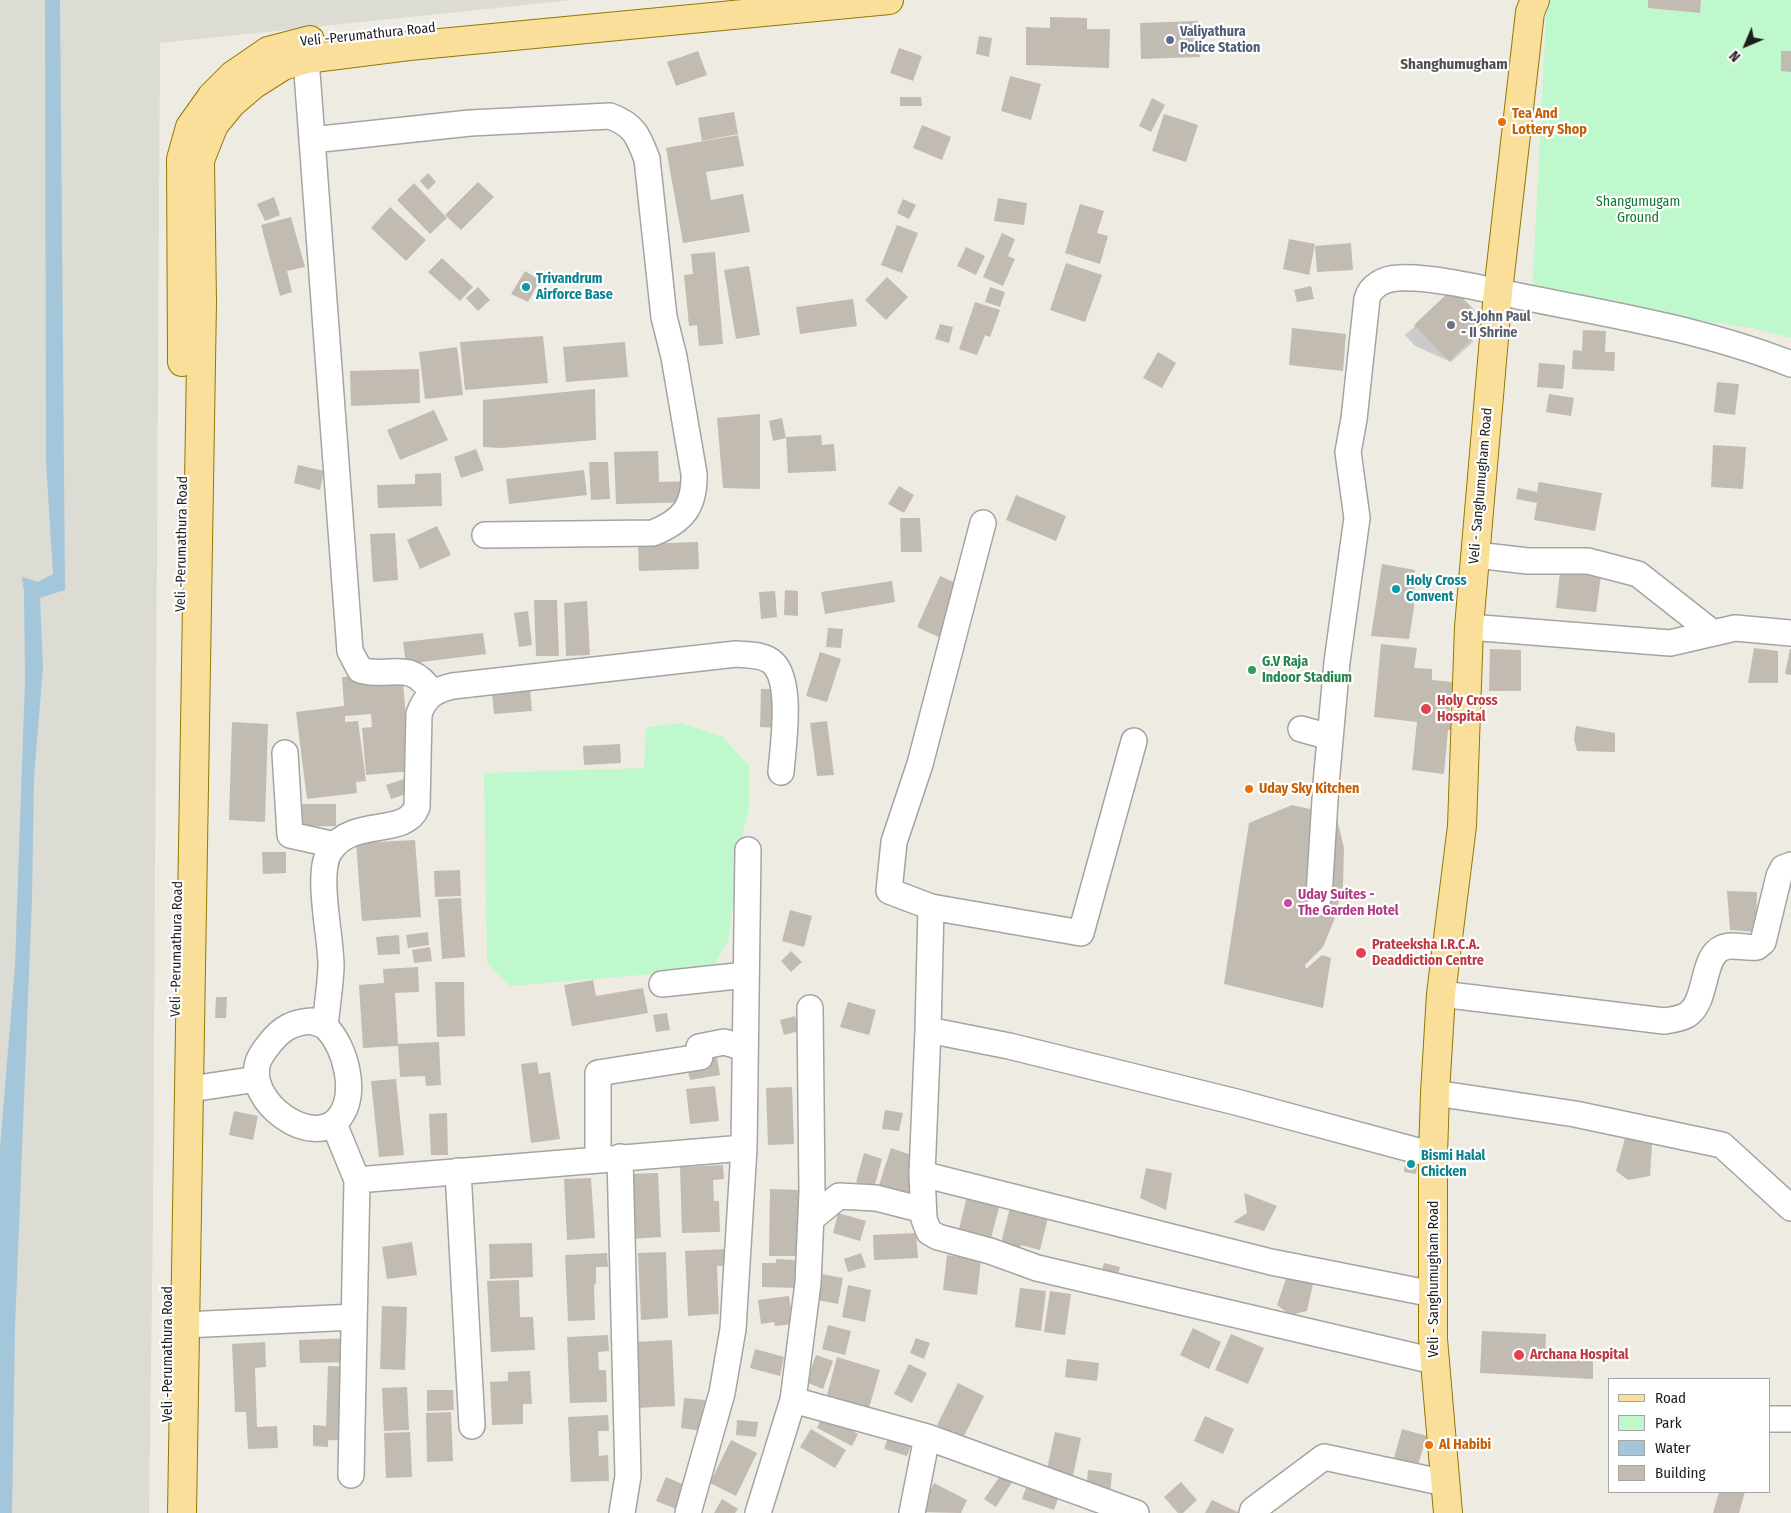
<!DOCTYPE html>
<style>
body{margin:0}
#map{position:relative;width:1791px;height:1513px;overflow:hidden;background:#eeece2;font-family:"Fira Sans Condensed",sans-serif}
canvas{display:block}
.legend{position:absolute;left:1608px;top:1378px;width:162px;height:115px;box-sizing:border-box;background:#fff;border:1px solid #a5a5a5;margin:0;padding:6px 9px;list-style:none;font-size:15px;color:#1d1d1d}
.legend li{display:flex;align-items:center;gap:10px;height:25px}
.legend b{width:25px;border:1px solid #a5a5a5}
.north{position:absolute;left:1721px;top:20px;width:50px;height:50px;-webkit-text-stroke:4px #fff;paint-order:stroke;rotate:225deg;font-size:14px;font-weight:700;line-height:20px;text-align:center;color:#1d1d1d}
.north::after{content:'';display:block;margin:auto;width:18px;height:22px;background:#1d1d1d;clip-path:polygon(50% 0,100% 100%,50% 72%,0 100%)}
</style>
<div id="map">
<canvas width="1791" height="1513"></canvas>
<ul class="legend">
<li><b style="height:6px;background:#fadf9b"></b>Road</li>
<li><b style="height:14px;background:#bff8cc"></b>Park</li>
<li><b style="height:14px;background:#a3c6db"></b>Water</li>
<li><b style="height:14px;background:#c2bbb2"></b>Building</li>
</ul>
<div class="north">N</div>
</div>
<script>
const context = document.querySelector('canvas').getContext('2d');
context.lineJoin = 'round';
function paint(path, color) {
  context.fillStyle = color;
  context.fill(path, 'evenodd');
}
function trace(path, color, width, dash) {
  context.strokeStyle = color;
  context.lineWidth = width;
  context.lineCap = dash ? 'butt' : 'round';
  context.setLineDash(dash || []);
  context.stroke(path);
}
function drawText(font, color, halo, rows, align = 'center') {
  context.font = font + ' "Fira Sans Condensed",sans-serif';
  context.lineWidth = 4.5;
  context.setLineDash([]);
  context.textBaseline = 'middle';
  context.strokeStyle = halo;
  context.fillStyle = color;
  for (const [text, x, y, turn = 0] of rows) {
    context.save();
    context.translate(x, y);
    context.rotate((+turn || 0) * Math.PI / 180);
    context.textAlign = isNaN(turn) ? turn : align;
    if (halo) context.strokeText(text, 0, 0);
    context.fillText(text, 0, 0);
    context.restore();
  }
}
paint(new Path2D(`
 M1437,307L1470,332L1473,342L1451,362L1415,346L1405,335Z`), '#cbcbcb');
paint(new Path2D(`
 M0,0H573L160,43L153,1215L149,1513H0Z`), '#dcdbd4');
paint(new Path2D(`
 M1547,0H1791V338L1751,328L1532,294Z
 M681,723L723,737L749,766V809L743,832L728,941L712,969L510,986L487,963L484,773L644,768L646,727Z`), '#bff8cc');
paint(new Path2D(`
 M45,0H60L65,590L40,598L43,668L34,777L32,897L15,1328L12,1513H0V1148L15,965L25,681L24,591L22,577L38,582L53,574L46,461Z`), '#a3c6db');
paint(new Path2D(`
 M1648,0H1701L1700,13L1648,8Z
 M1050,17L1087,18V29H1110L1109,68L1026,65V27L1050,28Z
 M1198,21L1200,57L1141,59L1140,23Z
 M979,36L992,38L989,57L976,54Z
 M899,48L922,56L913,81L890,73Z
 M698,51L707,75L676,86L667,62Z
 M1781,51H1791V72L1781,71Z
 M1010,76L1041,84L1031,120L1001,111Z
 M900,97H921L922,106H900Z
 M1152,98L1165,105L1151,132L1139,126Z
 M734,112L738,134L702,141L698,118Z
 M1164,114L1198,125L1186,162L1152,151Z
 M922,125L951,137L942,160L913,148Z
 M738,135L744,166L706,172L711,200L743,194L750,232L683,243L666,148Z
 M428,173L436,182L428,190L420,181Z
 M478,182L494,197L461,230L445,215Z
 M414,183L447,218L430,234L397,200Z
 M274,197L280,215L265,221L257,204Z
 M998,198L1027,203L1024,225L994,221Z
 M903,199L916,205L909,219L897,213Z
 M1080,204L1104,211L1097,233L1108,236L1100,264L1065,253Z
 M390,207L426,240L406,261L371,228Z
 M291,217L305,267L287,271L292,292L280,296L261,225Z
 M897,225L918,233L902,273L881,265Z
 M1002,233L1015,239L1008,256L1015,259L1003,286L983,277Z
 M1289,239L1315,244L1309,275L1283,269Z
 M1351,243L1353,270L1317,272L1315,246Z
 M966,247L985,256L976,275L957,266Z
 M715,252L723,344L699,346L697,325L689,326L684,275L693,274L691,254Z
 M442,258L473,287L460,301L428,272Z
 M1066,263L1102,275L1085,322L1050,310Z
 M749,266L760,335L736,339L724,270Z
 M525,271L540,280L528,302L511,294Z
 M887,277L908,297L886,320L865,300Z
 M1311,286L1314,299L1297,302L1294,290Z
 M478,287L490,300L478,311L466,298Z
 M990,287L1005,292L1000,307L985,302Z
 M1453,288L1488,324L1449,361L1414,325Z
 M853,299L857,326L800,334L796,307Z
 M975,302L1000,310L990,337L985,335L977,355L959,349Z
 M940,324L953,327L949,343L935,339Z
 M1292,328L1346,334L1343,371L1289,365Z
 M1583,330L1606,331L1605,352H1615L1614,371L1572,369L1573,350L1582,351Z
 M543,336L548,383L465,390L460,342Z
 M625,342L628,377L566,382L563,347Z
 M457,347L463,395L425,399L419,352Z
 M1158,352L1176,363L1162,388L1143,378Z
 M1539,363L1565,365L1563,389L1537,387Z
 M419,369L420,403L351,406L350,371Z
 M1717,382L1739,384L1735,415L1714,412Z
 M595,389L596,440L501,448L483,447V400Z
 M1549,394L1574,398L1571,416L1546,412Z
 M434,410L448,440L400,460L387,430Z
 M760,414V489L723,488L717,418Z
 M782,418L786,438L773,441L769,421Z
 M821,435L822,445L834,444L836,471L788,473L786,437Z
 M1713,445L1746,447L1743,489L1711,487Z
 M476,449L484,470L461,478L454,457Z
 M658,451L659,482L695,481L696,502L616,504L614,452Z
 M589,462H608L610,499L591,500Z
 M298,465L324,471L320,490L294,483Z
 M584,470L587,495L509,504L506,479Z
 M441,473L442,506L378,508L377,485L415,484V474Z
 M1539,482L1602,493L1595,531L1534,520L1537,503L1516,499L1518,488L1537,492Z
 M899,486L914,495L904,513L888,504Z
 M1016,495L1066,516L1056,541L1006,520Z
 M900,518H920L922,552H901Z
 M437,526L451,555L420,569L407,540Z
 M395,533L398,580L373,582L370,534Z
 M698,542L699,569L639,571L638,544Z
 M1382,564L1415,570L1414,608L1409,639L1371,636Z
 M1560,571L1601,576L1596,612L1556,608Z
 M940,576L969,589L945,640L917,627Z
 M892,581L895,602L825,614L821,592Z
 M785,590L798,591V616L784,615Z
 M775,591L777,617L761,619L759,592Z
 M534,600H557L559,656H536Z
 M587,601L590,655L566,656L564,603Z
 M528,611L532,645L519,647L514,613Z
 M828,628L843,629L841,648L826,647Z
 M483,633L486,654L406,664L403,642Z
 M1381,644L1417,648L1414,668L1432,669V680L1453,682L1449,717H1456L1455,731L1448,730L1444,774L1412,770L1417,722L1374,717Z
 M1754,648L1778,651V683H1748Z
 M1490,649L1521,650V691H1489Z
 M1790,649H1791V675L1785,674Z
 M820,652L841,659L827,702L806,696Z
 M402,672L411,771L366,775L362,728L372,727L371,714L345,716V722L358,721L366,781L356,782L357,793L307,799L296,712L344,706L342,677Z
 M761,689H779L778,728L760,727Z
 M530,690L532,711L494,714L492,694Z
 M827,721L834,775L817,776L810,723Z
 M232,722L268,724L265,822L229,820Z
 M1576,726L1615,733V752L1577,751L1574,739Z
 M620,744L621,763L584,765L583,746Z
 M407,778L412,792L391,799L386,785Z
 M292,804H336V826L292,827Z
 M1292,805L1336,815L1344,848L1343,886L1334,920L1323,947L1305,965L1306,969L1322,955L1331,958L1323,1008L1224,984L1249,823Z
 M415,840L421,917L362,921L356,843Z
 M262,852H286V873L263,874Z
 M460,870L461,896L435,897L434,871Z
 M1727,891L1757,892L1756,932L1730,930Z
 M461,898L465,957L442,959L438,899Z
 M790,910L812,916L804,947L782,941Z
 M428,932L429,945L408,948L406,935Z
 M399,935L400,954L378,955L376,937Z
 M430,947L432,961L414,963L412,950Z
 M791,951L802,962L791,972L781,961Z
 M418,967L419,992L395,993L398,1044L439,1042L441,1085L426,1086L425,1076L400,1077L398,1046L363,1048L359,985L384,983L383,969Z
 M593,980L596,996L643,988L648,1013L572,1026L564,985Z
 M435,982H464L465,1036L437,1037Z
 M216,997H227L226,1018H215Z
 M848,1002L876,1010L869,1035L840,1027Z
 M667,1013L670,1030L656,1032L653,1015Z
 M795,1016L799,1031L784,1035L780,1020Z
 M715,1045L720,1075L690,1080L686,1061Z
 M537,1062L539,1074L550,1072L560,1139L531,1143L521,1064Z
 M396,1079L404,1155L379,1157L371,1081Z
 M715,1086L719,1121L690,1124L686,1089Z
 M792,1087L794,1144L768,1145L766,1088Z
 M885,1110L903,1113L899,1131L882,1129Z
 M234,1111L258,1116L253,1140L229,1135Z
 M447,1113L448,1155H431L429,1114Z
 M1653,1129L1650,1176L1628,1180L1616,1171L1627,1131Z
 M891,1148L920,1158L909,1195L879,1185Z
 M1419,1152L1416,1174L1404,1172L1406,1155Z
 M864,1153L882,1159L874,1188L856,1182Z
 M723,1165L724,1179L713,1180L714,1201H719L720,1232L682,1233L680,1167Z
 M1146,1168L1172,1173L1166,1210L1140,1198Z
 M658,1173L661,1237L632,1239L629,1174Z
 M591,1178L595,1238L567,1240L564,1179Z
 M970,1184L1003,1192L990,1242L958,1233Z
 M770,1189L799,1190V1256H769Z
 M1244,1193L1277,1206L1264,1231L1233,1222L1247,1213Z
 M1011,1204L1049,1214L1040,1250L1021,1245L1019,1252L1000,1247Z
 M838,1213L866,1221L860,1241L833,1233Z
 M916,1233L918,1258L874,1260L873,1235Z
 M412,1242L417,1275L387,1279L382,1247Z
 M532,1243L533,1277L490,1279L489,1244Z
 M725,1249L726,1266H717L719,1314L688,1316L685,1251Z
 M666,1252L668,1318L641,1320L638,1253Z
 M607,1253L608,1267H596V1284L594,1285L595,1320L568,1321L565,1255Z
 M861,1253L866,1267L848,1272L844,1259Z
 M947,1255L981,1260L977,1295L943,1290Z
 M776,1259L795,1260V1288L762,1287V1263H776Z
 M1104,1263L1120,1267L1116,1281L1100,1277Z
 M821,1274L843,1278L838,1304L817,1300Z
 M1315,1275L1307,1311L1290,1315L1277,1305L1287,1276Z
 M519,1280L520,1317H533L535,1350L491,1352L487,1281Z
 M848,1285L871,1290L865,1322L842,1317Z
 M1020,1288L1046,1291L1041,1331L1015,1327Z
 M1050,1291L1071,1294L1065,1335L1044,1332Z
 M789,1296L793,1324L775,1326L774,1322L761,1324L758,1300Z
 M382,1306L407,1307L405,1370L380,1369Z
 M828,1325L851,1331L845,1355L822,1349Z
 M1193,1328L1221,1342L1209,1369L1180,1355Z
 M1482,1331L1546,1334L1545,1358L1593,1361V1379L1480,1373Z
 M1231,1334L1264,1348L1248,1384L1215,1370Z
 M608,1335L609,1351L598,1352L599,1370H606L607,1402L570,1403L567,1337Z
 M352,1338L353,1362L300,1363L299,1340Z
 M916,1338L930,1343L924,1359L910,1353Z
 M672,1340L675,1406L637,1408L634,1342Z
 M265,1342L266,1367L255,1368L257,1427L277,1426L278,1448L248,1449L246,1412H235L232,1344Z
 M755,1349L784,1357L780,1376L750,1368Z
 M816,1355L833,1361L823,1389L806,1382Z
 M837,1357L880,1370L869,1408L827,1395Z
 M1067,1359L1099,1363L1097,1381L1065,1377Z
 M909,1364L927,1373L912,1403L894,1394Z
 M328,1366L353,1367L350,1441L328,1440V1447L313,1446V1425L326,1426Z
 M530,1371L532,1404H523V1424L492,1425L490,1382L508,1381V1372Z
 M958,1383L984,1396L963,1438L937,1425Z
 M407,1387L409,1430L384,1431L382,1388Z
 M427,1390H453L454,1410L427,1411Z
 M684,1398L705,1400L703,1431L681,1428Z
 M451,1412L453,1461L427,1462L426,1413Z
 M608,1415L609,1431H598L599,1456L608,1455L609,1481L571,1482L568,1417Z
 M823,1415L858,1434L852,1446L817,1428Z
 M1205,1416L1234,1429L1223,1454L1194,1441Z
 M737,1420L758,1422L756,1437L736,1435Z
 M811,1429L846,1450L835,1468L800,1447Z
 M1402,1429L1427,1436L1417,1468L1394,1458Z
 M891,1430L914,1438L907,1456L884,1449Z
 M410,1432L412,1477L386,1478L384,1433Z
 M1055,1432L1081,1438L1072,1480L1046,1474Z
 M731,1440L757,1453L736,1496L710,1483Z
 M1088,1470L1112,1473L1110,1495L1086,1493Z
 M1003,1472L1014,1479L996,1507L984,1499Z
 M666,1477L689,1487L679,1510L656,1501Z
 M1028,1482L1060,1493L1054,1510L1022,1499Z
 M1181,1482L1197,1500L1183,1513H1178L1164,1497Z
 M934,1483L967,1500L961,1513L920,1512Z
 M1719,1492H1745L1739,1513H1713Z
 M722,1499L738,1509L735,1513H714Z
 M1212,1500L1240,1513H1205Z`), '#c2bbb2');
const minor = new Path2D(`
 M306,59L350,651L360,670C392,679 410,658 432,693
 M312,140L470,123L610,116C634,125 638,135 647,159L664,317L674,357L694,474C695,506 683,521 653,533L485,535
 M983,523L920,764L894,842L889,891L931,907L928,1030L1009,1046L1236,1102L1433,1155
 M1476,555L1528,561H1588L1638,574L1713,633
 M1469,627L1670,643L1735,628L1791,633
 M1301,729L1330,737
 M285,753L290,835L335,845
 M1319,896L1326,784L1337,662L1357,518L1348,452L1354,419L1367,299C1370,286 1385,278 1399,278C1432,276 1489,290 1523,297C1614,315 1704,330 1791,364
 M931,907L1081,933L1134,741
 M662,984L746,975
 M1441,994L1664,1021C1672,1020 1680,1019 1687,1015C1708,1002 1701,957 1722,948C1732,943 1746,949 1757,947L1763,942L1779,876L1783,868L1791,865
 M312,1021C316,1023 322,1024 326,1027C346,1048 358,1094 339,1118C313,1150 245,1102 258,1062C260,1056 266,1048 270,1043C282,1028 293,1022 312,1021Z
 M325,1026C327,1007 330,987 331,968C332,940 315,873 330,851C353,816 405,838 417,807L419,714C425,696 435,690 453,686L736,654C748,655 764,654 773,663C793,682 783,746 781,772
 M928,1030L922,1174L924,1219L929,1232L938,1237L990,1251L1037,1268L1434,1361
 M191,1089L257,1079
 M1435,1093L1575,1114L1722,1145L1791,1208
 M334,1124L357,1180L351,1475
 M620,1157L628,1476L622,1513
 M598,1159V1073L700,1057L699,1047L724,1042L745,1048
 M458,1171L472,1426
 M922,1174L1271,1262L1433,1294
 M357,1180L744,1148
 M811,1219L839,1196L876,1198L923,1210
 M185,1325L354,1317
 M793,1400L927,1437L1136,1513
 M1770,1419H1791
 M688,1513L722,1393L733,1329L744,1148L748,850
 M758,1513L793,1400L808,1283L812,1192L810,1008
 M912,1513L927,1437
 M1252,1513L1253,1510L1324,1457L1445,1483`);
const major = new Path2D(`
 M182,362L181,159L190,127L212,96L233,75L268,51L310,40
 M182,1513L202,302L200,160L214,125L232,103L253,85L283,66L306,59L409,46L889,0
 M1448,1513L1433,1339V1155L1435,1093L1441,994L1462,826L1469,627L1498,292L1530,12L1535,0`);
trace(minor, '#a4a4a4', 28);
trace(major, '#937802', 30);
trace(minor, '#fff', 25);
trace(major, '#fadf9b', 28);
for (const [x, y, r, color] of [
 [1170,40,5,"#5c6f8a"],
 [1502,122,5,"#e8710a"],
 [526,287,5,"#0f9aa8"],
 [1451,325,5,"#6b7280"],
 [1396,589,5,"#0f9aa8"],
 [1252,670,5,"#2e9e5b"],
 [1426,709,6,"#e0444e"],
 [1249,789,5,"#e8710a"],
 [1288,903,5,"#d1479c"],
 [1361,953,6,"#e0444e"],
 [1411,1164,5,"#0f9aa8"],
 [1519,1355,6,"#e0444e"],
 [1429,1445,5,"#e8710a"]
]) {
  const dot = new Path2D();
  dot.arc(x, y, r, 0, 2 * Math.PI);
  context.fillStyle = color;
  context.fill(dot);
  trace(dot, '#fff', 2);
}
drawText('bold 14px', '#4e5e75', '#fff', [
 ["Valiyathura",1180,32],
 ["Police Station",1180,48]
], 'left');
drawText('14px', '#1d1d1d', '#fff', [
 ["Veli -Perumathura Road",368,35,-6],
 ["Veli - Sanghumugham Road",1481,486,-85],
 ["Veli -Perumathura Road",182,544,-89],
 ["Veli -Perumathura Road",177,949,-89],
 ["Veli - Sanghumugham Road",1434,1279,-90],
 ["Veli -Perumathura Road",168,1354,-90]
]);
drawText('bold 14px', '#c56008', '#fff', [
 ["Tea And",1512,114],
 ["Lottery Shop",1512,130],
 ["Uday Sky Kitchen",1259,789],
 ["Al Habibi",1439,1445]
], 'left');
drawText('14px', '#0d7825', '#fff', [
 ["Shangumugam",1638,202],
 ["Ground",1638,218]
]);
drawText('bold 14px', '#0d838f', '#fff', [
 ["Trivandrum",536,279],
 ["Airforce Base",536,295],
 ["Holy Cross",1406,581],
 ["Convent",1406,597],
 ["Bismi Halal",1421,1156],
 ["Chicken",1421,1172]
], 'left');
drawText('bold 14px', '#5b616d', '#fff', [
 ["St.John Paul",1461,317],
 ["- II Shrine",1461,333]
], 'left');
drawText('bold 14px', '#27864d', '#fff', [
 ["G.V Raja",1262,662],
 ["Indoor Stadium",1262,678]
], 'left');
drawText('bold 14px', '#be3a42', '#fff', [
 ["Holy Cross",1437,701],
 ["Hospital",1437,717],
 ["Prateeksha I.R.C.A.",1372,945],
 ["Deaddiction Centre",1372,961],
 ["Archana Hospital",1530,1355]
], 'left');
drawText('bold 14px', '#b23c85', '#fff', [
 ["Uday Suites -",1298,895],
 ["The Garden Hotel",1298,911]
], 'left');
drawText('bold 15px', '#505050', '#fff', [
 ["Shanghumugham",1454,65]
]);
</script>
